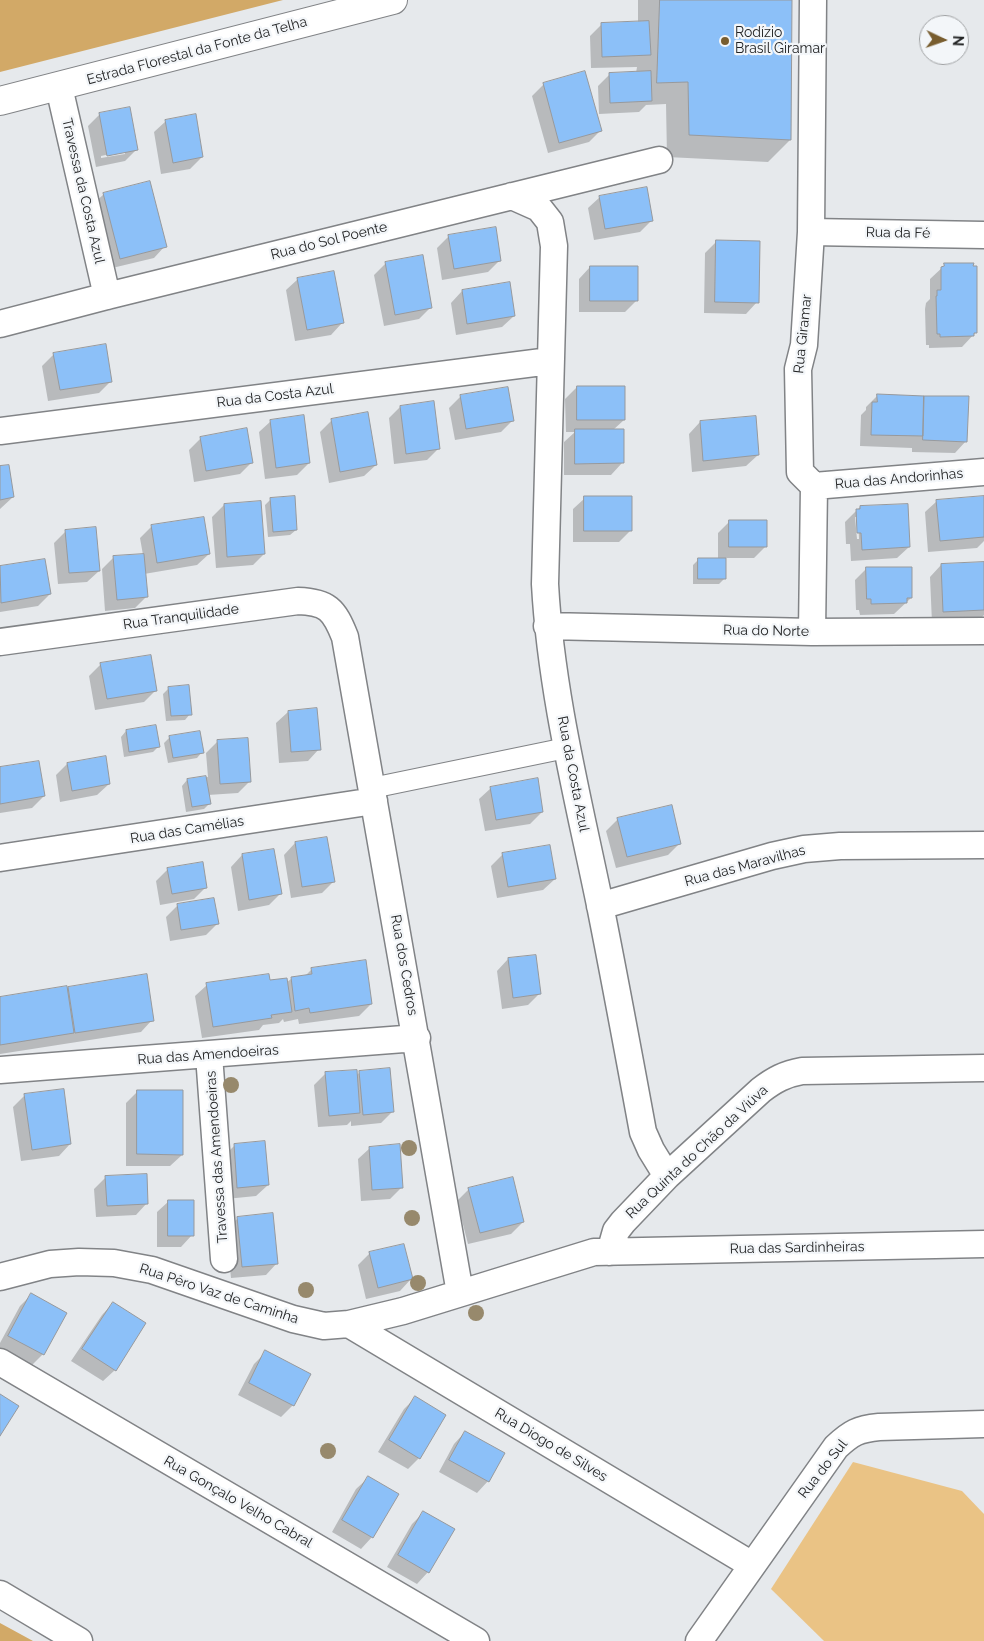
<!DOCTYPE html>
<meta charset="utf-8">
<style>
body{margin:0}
#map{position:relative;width:984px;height:1641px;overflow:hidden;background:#e6e9ec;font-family:Raleway,sans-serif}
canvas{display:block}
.north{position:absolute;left:919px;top:15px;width:50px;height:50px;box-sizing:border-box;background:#f3f6f9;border:1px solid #a0a2a4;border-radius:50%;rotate:93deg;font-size:14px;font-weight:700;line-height:20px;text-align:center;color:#232425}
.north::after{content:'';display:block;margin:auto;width:18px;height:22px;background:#785d2f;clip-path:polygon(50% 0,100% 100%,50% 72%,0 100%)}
</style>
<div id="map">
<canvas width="984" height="1641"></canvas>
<div class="north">N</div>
</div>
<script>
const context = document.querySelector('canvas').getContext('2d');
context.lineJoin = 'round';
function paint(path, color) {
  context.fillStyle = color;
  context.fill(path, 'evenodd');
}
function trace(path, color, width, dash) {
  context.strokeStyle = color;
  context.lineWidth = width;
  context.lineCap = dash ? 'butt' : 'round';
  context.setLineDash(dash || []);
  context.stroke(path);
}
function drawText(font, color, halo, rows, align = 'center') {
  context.font = font + ' Raleway,sans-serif';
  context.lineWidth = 4.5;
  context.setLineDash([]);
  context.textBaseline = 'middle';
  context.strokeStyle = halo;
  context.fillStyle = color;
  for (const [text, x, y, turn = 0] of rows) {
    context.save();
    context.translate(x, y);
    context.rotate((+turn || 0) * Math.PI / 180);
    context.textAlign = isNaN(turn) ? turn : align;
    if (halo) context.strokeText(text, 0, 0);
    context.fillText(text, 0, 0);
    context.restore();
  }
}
paint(new Path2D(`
 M853,1462L962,1491L984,1514V1641H824L771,1589Z`), '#eac385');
paint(new Path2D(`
 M0,0H283L0,72Z
 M0,1623L33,1641H0Z`), '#d2a967');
paint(new Path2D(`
 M638,0H791L790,140L768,162L667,157L666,104L646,105L639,112L599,114L598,86L610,74L636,73L637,67L591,68L590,36L602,24L638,23Z
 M544,84L600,131L589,142L548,153L532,96Z
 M100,114L136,150L125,161L96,167L88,126ZM125,151V154L101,158V156Z
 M166,121L202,157L190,169L161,174L154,132Z
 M104,194L165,246L154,258L108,269L92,205Z
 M600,197L651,221L640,232L594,240L588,208Z
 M449,236L500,260L488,272L442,280L437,248Z
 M717,241L757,302L746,314L704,313L705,253Z
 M386,263L431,307L419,319L384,326L374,275Z
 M945,265L976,332L962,347L929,348V345H926L925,309L926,303L930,299V279Z
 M590,267L637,300L625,312H579V279Z
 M298,279L342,323L331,335L295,341L286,290Z
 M462,291L514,316L502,327L456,335L451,303Z
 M54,354L111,381L99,393L48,401L42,366Z
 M577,387L624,420L613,430L622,463L611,475H564V442L575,432H566L565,399Z
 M878,395L968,398L966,441L955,453L912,452V448L860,446L861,415L866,410V407Z
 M461,396L513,420L501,432L455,440L449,408Z
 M400,407L438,449L427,460L394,464L389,418Z
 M271,421L309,463L297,475L265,479L259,432Z
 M331,421L376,465L364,476L329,483L320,432Z
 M700,422L758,455L746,466L692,472L689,434Z
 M201,438L252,462L240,474L194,482L189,450Z
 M0,467L13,497L0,509Z
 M984,497V541L977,548L928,552L925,512L937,501Z
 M585,498L631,530L619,542H573V509Z
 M271,499L296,530L290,535L268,537L265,505Z
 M224,505L264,554L253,565L216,568L212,517Z
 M860,507L909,547L897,558L851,561L850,544H846L845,522ZM855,517H858L859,539H857Z
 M730,521L766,546L754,558H725V578L719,584H693V565L698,560H718V533Z
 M152,526L209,554L197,565L144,574L146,597L135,608L105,611L102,569L114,557L143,555L140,538Z
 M66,531L99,571L87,582L58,584L54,543Z
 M44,560L50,594L38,606L0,612V567Z
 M984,563V615L978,621L932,623L930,577L941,565Z
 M867,568L911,598L894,614L860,615L859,610H856L855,580Z
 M101,664L156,690L144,702L95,710L89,676Z
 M169,688L190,714L185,720L166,721L163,694Z
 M288,712L319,749L308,761L279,763L276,723Z
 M126,731L159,746L153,752L124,757L121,737Z
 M170,737L202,752L197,758L168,763L164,743Z
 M217,742L250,781L238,793L208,795L210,803L204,809L186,812L182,786L187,780L208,777L206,753Z
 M67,764L109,784L97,795L60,802L56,775Z
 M0,769L44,796L32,808L0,813Z
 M491,788L542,812L530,824L485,831L479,799Z
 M618,819L680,843L668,855L616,868L606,831Z
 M295,843L334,881L322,893L291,898L284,855Z
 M503,854L555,879L543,890L497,898L491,866Z
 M242,855L280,894L269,905L238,911L231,867Z
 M168,869L206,887L194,899L160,905L156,881Z
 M178,905L217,924L206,935L170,941L166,917Z
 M508,959L540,993L528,1005L502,1009L497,971Z
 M365,962L371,1004L359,1016L299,1024L298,1019L284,1022L283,1019L279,1023L263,1025L259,1030L202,1038L195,996L207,985L269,981L286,983L291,979L304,977L311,970Z
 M146,976L152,1020L141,1032L0,1054V998Z
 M360,1072L392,1112L381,1123L351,1126V1121L347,1125L318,1127L314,1085L326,1073L356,1076Z
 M138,1091L182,1155L170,1166H126V1103Z
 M25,1095L70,1144L59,1156L21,1161L13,1107Z
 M235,1145L268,1185L256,1196L226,1199L223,1157Z
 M370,1148L402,1187L390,1199L361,1201L358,1159Z
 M106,1177L147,1203L136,1215L96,1217L94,1189Z
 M469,1189L523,1222L511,1234L468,1244L457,1201Z
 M169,1201L192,1235L181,1247H157V1212Z
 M238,1218L277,1263L266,1275L231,1278L226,1230Z
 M370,1253L411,1279L400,1291L366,1299L358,1265Z
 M32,1294L66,1313L43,1354L31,1366L0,1349V1343L20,1306Z
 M113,1303L115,1370L103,1381L71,1361L102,1315Z
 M266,1352L293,1405L281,1417L238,1395L254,1364Z
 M415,1398L419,1458L408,1469L378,1452L404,1409Z
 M465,1432L488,1481L477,1493L439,1472L454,1444Z
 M368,1478L372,1537L361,1549L332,1532L356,1489Z
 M424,1512L453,1530L428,1572L417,1584L387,1567L412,1524Z`), '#0003');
const building = new Path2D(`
 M660,0H792L791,140L689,135L688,82L657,83Z
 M649,21L651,55L602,57L601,23Z
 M585,71L602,131L559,143L543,83Z
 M651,71L652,101L610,103L609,73Z
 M130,107L138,150L107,156L99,113Z
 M196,114L203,157L173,163L165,120Z
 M150,181L167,247L120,259L103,193Z
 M647,187L653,221L605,229L599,196Z
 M496,227L501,261L454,269L448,235Z
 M716,240L760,241L759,303L715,302Z
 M423,255L432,308L395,315L385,262Z
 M944,263H974L973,266H977V333H974V336L940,337V334H937L936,296H937V290H941V267L944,266Z
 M590,266H638V301H590Z
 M334,271L344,323L307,330L297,278Z
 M510,282L515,316L467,324L462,290Z
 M106,344L112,382L60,390L53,353Z
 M577,386H625V420H577Z
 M508,387L514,421L466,429L460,395Z
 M877,394L924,396L923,436L871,435L872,402H877Z
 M924,396H969L967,442L923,440Z
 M434,401L440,449L406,454L400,406Z
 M368,412L377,465L340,472L331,419Z
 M304,415L310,463L276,468L270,420Z
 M756,416L759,455L703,461L700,421Z
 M247,428L253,463L206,471L200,437Z
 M575,429H624V463L575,464Z
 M9,465L14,497L0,500V466Z
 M295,496L297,530L273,532L270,498Z
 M584,496H632V531H584Z
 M984,496V537L940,541L936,500Z
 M261,501L265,554L227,557L224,504Z
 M908,504L910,547L862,550L861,533H857L856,509H860V506Z
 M204,517L210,554L157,563L151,525Z
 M729,520H767V547H729Z
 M96,527L100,571L69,573L65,530Z
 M144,554L148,597L117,600L113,556Z
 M698,558H726V579H698Z
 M45,559L51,594L1,603L0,566Z
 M984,562V610L943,612L941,564Z
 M866,567H912V598H907V603L871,604V599H867Z
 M151,655L157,691L107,699L100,663Z
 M189,685L192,715L171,716L168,687Z
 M317,708L321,750L291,752L288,711Z
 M156,725L160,747L129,752L126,730Z
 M200,731L204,753L173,758L169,736Z
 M248,738L251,782L220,784L217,740Z
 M106,756L110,784L72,791L67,763Z
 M39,761L45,796L0,804V767Z
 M206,776L211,804L192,807L187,779Z
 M538,778L543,812L496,820L490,787Z
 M672,805L681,844L627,857L617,818Z
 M327,837L335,882L302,887L295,842Z
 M550,845L556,879L508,887L502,853Z
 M274,849L282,894L249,900L242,854Z
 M203,862L207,888L172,894L167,868Z
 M214,898L219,924L181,930L177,904Z
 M536,955L541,994L513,998L508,958Z
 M366,960L372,1004L310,1013L309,1008L295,1011L291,977L312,974L311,968Z
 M147,974L154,1021L75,1033L68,987Z
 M269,974L270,980L287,978L292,1012L271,1015L272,1018L213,1027L206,983Z
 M67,986L74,1033L0,1045V997Z
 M390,1068L394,1112L363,1115L359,1071Z
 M357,1070L360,1113L329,1116L325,1072Z
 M64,1089L71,1144L32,1150L24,1094Z
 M137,1090H183V1155L137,1154Z
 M265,1141L269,1185L237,1188L234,1144Z
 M400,1144L403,1188L372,1190L369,1147Z
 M147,1174L148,1204L107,1206L105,1176Z
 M513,1177L524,1222L480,1233L468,1188Z
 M168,1200H194V1236H168Z
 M273,1213L278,1264L242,1267L237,1217Z
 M404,1244L413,1279L378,1288L369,1252Z
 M31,1293L67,1313L44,1355L8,1336Z
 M113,1302L146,1323L116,1371L82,1349Z
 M265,1350L311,1374L294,1406L249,1383Z
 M0,1394L19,1406L0,1436Z
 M415,1396L446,1415L420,1459L389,1440Z
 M465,1431L505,1453L489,1482L449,1460Z
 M368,1476L399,1494L373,1538L342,1520Z
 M423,1511L455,1529L429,1573L398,1555Z`);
paint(building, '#8cc0f8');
trace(building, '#97999c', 1);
const pedestrian = new Path2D(`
 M372,788L566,748`);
const minor = new Path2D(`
 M59,87L107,296
 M512,196L539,208L550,222L554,246L545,584C551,693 578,798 600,905C615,980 629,1056 643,1132L651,1150L667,1176
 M811,232L984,235
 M0,324L107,296L659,160
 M0,431L550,361
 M814,486L984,472
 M547,626L812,632L984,631
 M812,632L814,486L800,472L798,369L804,345L811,232L813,0
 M0,642L298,601C327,602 334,609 345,637L460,1293
 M0,858L374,801
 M600,906L772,856L804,849L840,846L984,845
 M209,1055L224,1259
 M0,1070L417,1038
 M610,1252L616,1231L623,1222L667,1176L761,1090C774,1080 785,1074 802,1071L984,1068
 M0,1277L50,1264L79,1262L114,1263L152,1270L293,1319L324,1326L349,1324L403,1311L594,1252L984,1244
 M349,1324L752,1565
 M0,1362L476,1641
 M0,1594L79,1641
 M699,1641L836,1447C851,1433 858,1429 879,1427L984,1424`);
const secondary = new Path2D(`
 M0,101L393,0`);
trace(pedestrian, '#818386', 22);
trace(minor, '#818386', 29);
trace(secondary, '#818386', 30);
trace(pedestrian, '#fff', 20);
trace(minor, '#fff', 26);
trace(secondary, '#fff', 28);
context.fillStyle = '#97896c';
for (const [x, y] of [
 [231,1085],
 [409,1148],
 [412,1218],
 [418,1283],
 [306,1290],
 [476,1313],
 [328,1451]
]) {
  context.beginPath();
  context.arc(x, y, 8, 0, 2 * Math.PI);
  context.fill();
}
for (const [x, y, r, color] of [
 [725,41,5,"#785d2f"]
]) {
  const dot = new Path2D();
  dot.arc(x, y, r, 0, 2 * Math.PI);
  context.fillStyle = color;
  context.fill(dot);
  trace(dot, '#f3f6f9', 2);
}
drawText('14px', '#232425', '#f3f6f9', [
 ["Rodízio",735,33],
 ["Brasil Giramar",735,49]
], 'left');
drawText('14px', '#232425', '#f3f6f9', [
 ["Estrada Florestal da Fonte da Telha",197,51,-15],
 ["Travessa da Costa Azul",83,191,77],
 ["Rua da Fé",898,233,1],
 ["Rua do Sol Poente",329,241,-14],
 ["Rua Giramar",803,334,-84],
 ["Rua da Costa Azul",275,396,-7],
 ["Rua das Andorinhas",899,479,-5],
 ["Rua Tranquilidade",181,617,-8],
 ["Rua do Norte",766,631,1],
 ["Rua da Costa Azul",573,774,79],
 ["Rua das Camélias",187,830,-9],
 ["Rua das Maravilhas",745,866,-15],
 ["Rua dos Cedros",404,965,80],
 ["Rua das Amendoeiras",208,1055,-4],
 ["Rua Quinta do Chão da Viúva",697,1152,-43],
 ["Travessa das Amendoeiras",217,1157,-94],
 ["Rua das Sardinheiras",797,1248,-1],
 ["Rua Pêro Vaz de Caminha",219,1294,18],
 ["Rua Diogo de Silves",551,1445,31],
 ["Rua do Sul",823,1469,-52],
 ["Rua Gonçalo Velho Cabral",238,1502,30]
]);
</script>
